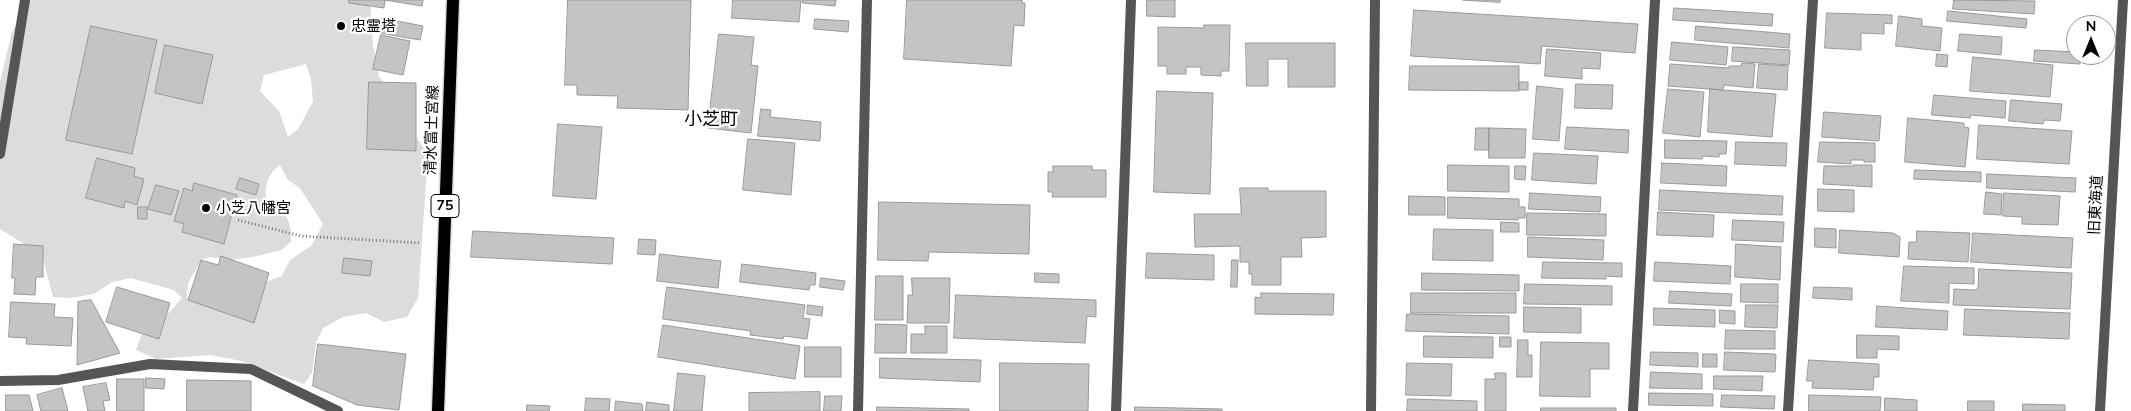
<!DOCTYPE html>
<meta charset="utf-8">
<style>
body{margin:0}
#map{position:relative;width:2131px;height:411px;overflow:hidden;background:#fff;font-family:Mulish,sans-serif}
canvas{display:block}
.north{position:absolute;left:2066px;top:15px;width:50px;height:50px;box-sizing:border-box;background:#fff;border:1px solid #999;border-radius:50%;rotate:0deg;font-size:14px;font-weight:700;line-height:20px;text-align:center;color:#000}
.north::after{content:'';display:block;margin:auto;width:18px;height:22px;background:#000;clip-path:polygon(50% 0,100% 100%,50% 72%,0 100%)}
</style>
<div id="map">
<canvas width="2131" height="411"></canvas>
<div class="north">N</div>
</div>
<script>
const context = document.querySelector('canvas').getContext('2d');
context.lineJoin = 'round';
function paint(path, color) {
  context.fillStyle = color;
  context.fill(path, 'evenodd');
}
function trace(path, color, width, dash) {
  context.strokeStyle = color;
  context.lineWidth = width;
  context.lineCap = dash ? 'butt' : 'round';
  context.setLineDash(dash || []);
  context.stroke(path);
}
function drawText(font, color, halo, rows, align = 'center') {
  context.font = font + ' Mulish,"Noto Sans JP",sans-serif';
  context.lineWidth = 4.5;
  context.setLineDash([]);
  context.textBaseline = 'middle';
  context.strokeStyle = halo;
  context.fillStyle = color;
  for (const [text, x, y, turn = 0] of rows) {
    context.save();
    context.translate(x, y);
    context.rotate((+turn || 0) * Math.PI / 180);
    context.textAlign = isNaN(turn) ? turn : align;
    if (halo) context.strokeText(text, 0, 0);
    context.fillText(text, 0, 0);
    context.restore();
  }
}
paint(new Path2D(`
 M25,0H370L373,45L379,77L397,95L410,128L428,154L418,298L407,317L384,322L366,313L343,317L323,328L316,343L312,373L304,384L241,361L211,355L156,359L136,350L141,336L152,323L165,317L182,298L174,290L131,278L112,282L94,294L70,298L53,297L42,255L0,229V82L12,32L23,12ZM306,64L311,79L313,102L298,129L288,137L279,111L260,91L264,75ZM280,165L288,180L300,188L323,224L312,245L290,260L282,276L263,283L188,300C184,281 195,274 202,259L212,257L229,260L253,257L281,250L291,242C292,216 284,213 266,198C264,184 269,173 280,165Z`), '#dcdcdc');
const building = new Path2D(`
 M349,0H423L422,6L385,0L384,8L349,3Z
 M568,0H691L688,110L617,108L618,96L577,95V85H565Z
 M733,0H801L799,22L732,18Z
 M803,0H836L835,6L803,3Z
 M907,0H1022V3H1025L1024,26L1014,25L1011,66L904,59Z
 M1147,0H1175V17L1147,16Z
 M1463,0H1500V2Z
 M1954,0L2035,1L2034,14L1953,9Z
 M1674,8L1773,14L1772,26L1673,20Z
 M1414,10L1638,24L1635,53L1542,46L1540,64L1411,56Z
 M1948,11L2027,19L2026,28L1947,21Z
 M1827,13L1892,15V24L1884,23V34L1861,33V50L1825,48Z
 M1899,16L1922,19V26L1942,28L1940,51L1896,46Z
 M382,18L423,26L420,40L379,33Z
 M815,19L849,21L848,32L814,29Z
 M1204,25H1230L1229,71H1221V76L1201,75V67H1186V74H1167V66H1158V27L1204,28Z
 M91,26L157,40L132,154L66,140Z
 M1696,26L1790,34L1789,48L1695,40Z
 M719,34L754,37L751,65L758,66L751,133L708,128Z
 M1960,34L2002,37L2001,55L1958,51Z
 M381,35L410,41L403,75L373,69Z
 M1672,42L1728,47L1726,65L1670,60Z
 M1246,43H1335V87H1288V59H1268V86H1247Z
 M165,45L213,55L202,104L155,93Z
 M1733,47L1790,50L1789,65L1732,61Z
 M1547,49L1601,53L1600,69L1582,68V79L1545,76Z
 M2035,50L2076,52V55H2080V64L2034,61Z
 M1937,54L1948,55L1947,67L1936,66Z
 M1973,57L2053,65L2050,97L1970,91Z
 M1742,63L1755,64L1753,88L1724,85L1723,90L1668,86L1670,64L1729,68V66H1741Z
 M1759,64L1788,66L1787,90L1757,88Z
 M1410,66H1519V91L1409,90Z
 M369,82L416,83V151L367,149Z
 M1519,82H1528V90H1519Z
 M1576,84L1613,85L1612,109L1575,108Z
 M1537,86L1563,89L1559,141L1533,139Z
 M1668,89L1704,92L1700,137L1663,133Z
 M1710,89L1776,94L1772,137L1708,132Z
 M1157,91L1213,93L1210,194L1154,192Z
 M1934,95L2006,101L2005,118L1971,115L1970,118L1932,115Z
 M2011,100L2062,104L2060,121L2044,120L2043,124L2009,121Z
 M761,109L771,110L770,117L821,122L820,141L758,136Z
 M1824,112L1881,116L1879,141L1822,137Z
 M1908,118L1964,123V127L1969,128L1965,167L1905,162Z
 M558,124L602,127L596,199L553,196Z
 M1979,125L2072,131L2069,164L1977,159Z
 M1567,127L1629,130L1628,153L1565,149Z
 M1476,128H1489V150H1475Z
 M1489,128L1526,129L1525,158H1489Z
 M748,139L795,143L791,195L743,190Z
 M1665,140L1727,141L1726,154H1719V157L1703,156L1702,159L1665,158Z
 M1736,142L1787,143L1786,166L1735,164Z
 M1820,142L1875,143V162H1864V160H1851V164L1818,162Z
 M1534,153L1598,156L1596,184L1532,180Z
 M97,158L135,168L134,176L144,179L137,205L125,201L124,208L86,198Z
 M1662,163L1727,166L1726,186L1661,183Z
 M1448,165L1509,166V192L1448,191Z
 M1853,165H1872V187L1823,184L1824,166H1852Z
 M1053,166H1092V170H1106V197H1052L1053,192H1048V172H1053Z
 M1515,166H1526L1525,180L1515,179Z
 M1915,170L1981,172V182L1914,179Z
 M1987,174L2076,178L2075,192L1987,188Z
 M240,178L259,184L256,195L236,189Z
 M194,183L237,195L224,244L182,232L184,224L174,221L184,188L192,191Z
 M156,185L179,191L171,215L148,209Z
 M1240,188H1268V191H1326V237L1301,238L1302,257H1281V285H1252V274H1249V262H1240V246L1195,247L1194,214H1241Z
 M1818,189L1854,190V212L1818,211Z
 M1660,190L1783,196L1782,215L1659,210Z
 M1986,192L2002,194L2001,215L1984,214Z
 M1530,193L1601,197L1600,212L1529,209Z
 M2004,193L2060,196L2058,225L2022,224V217L2003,216Z
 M1409,196L1445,197V215H1409Z
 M1448,197L1519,199V207H1525V218H1518V220L1448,218Z
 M879,202L1030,205L1029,254L929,252L928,261L878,260Z
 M138,207H147V219H138Z
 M1658,212L1714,215L1713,237L1657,235Z
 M1527,213L1606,214V236L1527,235Z
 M1733,220L1784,222L1783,242L1732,240Z
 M1501,222L1519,223V232H1501Z
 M1815,228L1836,229V248L1815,247Z
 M1434,229L1493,230V261L1433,260Z
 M1840,230L1893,233L1900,237L1899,257L1839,253Z
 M473,231L614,238L612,264L471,257Z
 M1917,231L1970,233L1968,262L1908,259L1909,242H1916Z
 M1973,233L2073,238L2071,268L1971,262Z
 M1528,237L1604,240L1603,260L1528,257Z
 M639,239L656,240L655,255L638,254Z
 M14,244L43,246V277H36L35,295L14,294L15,278H12Z
 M1736,244L1781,247L1780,280L1735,277Z
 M1147,253L1214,255V280L1146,278Z
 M660,254L721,261L718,288L657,281Z
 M221,256L269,273L254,323L188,300L201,260L218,265Z
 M344,258L372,261L370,276L342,273Z
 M1232,260H1238L1237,287H1231Z
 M1543,262L1622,263V277L1606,276V279L1542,278Z
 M1655,262L1731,266L1730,284L1654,281Z
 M742,264L816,273L815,285H810L809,290L740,282Z
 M1904,266L1974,268V284L1949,283V303L1901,301Z
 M1979,269L2072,273L2070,309L1953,305L1954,289L1976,290L1978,287Z
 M1035,273L1059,274V283L1035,282Z
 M1422,273L1519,275V291L1422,290Z
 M876,276H903V320H875Z
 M821,278L845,281L843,290L820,287Z
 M912,278H950L949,323H907L908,295H912Z
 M1525,284L1612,286V305L1524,304Z
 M1741,284H1778V303L1741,302Z
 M117,287L170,303L159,339L106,322Z
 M667,287L805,305L803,318L810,319L807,339L784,336L783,339L750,335L751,331L663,319Z
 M1814,287L1852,288V300L1813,298Z
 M1670,291L1732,294L1731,306L1669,303Z
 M1261,293L1334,294L1333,315L1255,314V297L1261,298Z
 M1411,293H1516V313H1411Z
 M956,295L1096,300V317L1087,316L1085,343L954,338Z
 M91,300L120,353L77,365L78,302Z
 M11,302L55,304L54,317L73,318L71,346L26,344L27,338L9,337Z
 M808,305L823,307L822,316L807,314Z
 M1746,305H1778L1777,328L1745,327Z
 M1877,306L1948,311L1947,330L1876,327Z
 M1524,307L1581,308V333L1524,332Z
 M1654,308L1715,310V327L1654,325Z
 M1965,309L2070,313L2069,339L1964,335Z
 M1720,310L1735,311V324L1720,323Z
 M1407,314L1509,316V334L1406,331Z
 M876,324L907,325L906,353H875Z
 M663,325L800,346L795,379L658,357Z
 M925,326H947V353H911V334H925Z
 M1726,330L1775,331V349H1725Z
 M1857,335L1899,336V350L1877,349V358H1857Z
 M1424,336L1493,337V358L1424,357Z
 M1500,337H1511V347H1500Z
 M1518,340H1528V355H1532V377H1517Z
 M1541,342L1609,343V369H1590V397L1540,396Z
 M318,344L406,354L399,410L357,405L313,386Z
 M805,347H841V377H805Z
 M1651,352L1698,353V367L1650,365Z
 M1725,352L1775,354L1776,355L1775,372L1724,370Z
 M1703,354H1717V367H1703Z
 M880,358L981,360L980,382L880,378Z
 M1809,360L1879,364V377H1874L1873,390L1812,388L1813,381H1807Z
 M1000,363L1089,364L1088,411H1000Z
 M1407,363L1452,364L1451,396L1406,395Z
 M1651,372L1702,374V389L1650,388Z
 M678,373L705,376L702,411H674Z
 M1495,373H1506V411H1485V379H1495Z
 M1714,376H1763L1762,391L1714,389Z
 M146,378L165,379L164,389L146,388Z
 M117,379H144V411H117Z
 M187,380L251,381V411H187Z
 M106,383L110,400L103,401L105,411H88L83,387Z
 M62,388L68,411H41L37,395Z
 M820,392V411H749V393Z
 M1649,393L1713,394V406L1649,405Z
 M6,395H29L33,411H6Z
 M1722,395L1775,396L1774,409L1721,407Z
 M1809,395L1881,397L1880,411H1809Z
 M825,396H842L841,411H824Z
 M586,398L610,399L609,411H585Z
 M1885,398L1917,400V411H1885Z
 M1408,399L1477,401V411H1407Z
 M616,401L642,404L643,411H615Z
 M1968,401H1994V411H1968Z
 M647,402L669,405V411H646Z
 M2023,404L2065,405V411H2023Z
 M527,405L550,406L549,411H527Z
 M877,407L969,409V411H877Z
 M1135,407L1222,409V411H1135Z
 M1541,408H1616V411H1541Z`);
paint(building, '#c4c4c4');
trace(building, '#999', 1);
const primary = new Path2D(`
 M438,411L453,0`);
trace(primary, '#dbdbdb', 15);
trace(new Path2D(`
 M238,220L301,236L421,243`), '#777', 3, [1, 2.5]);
trace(new Path2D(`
 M0,381L58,380L150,364L251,369L338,411
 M858,411L867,0
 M1116,411L1131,0
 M1633,411L1655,0
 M1788,411L1813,0`), '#555', 10);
trace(new Path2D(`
 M0,154L25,0
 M1371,411L1375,0
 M2100,411L2123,0`), '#555', 10);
trace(primary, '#000', 12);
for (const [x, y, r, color] of [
 [341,26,5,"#000"],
 [206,208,5,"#000"]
]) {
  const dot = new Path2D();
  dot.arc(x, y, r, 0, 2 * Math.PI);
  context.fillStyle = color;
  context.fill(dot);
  trace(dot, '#fff', 2);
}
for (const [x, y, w] of [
 [445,206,28]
]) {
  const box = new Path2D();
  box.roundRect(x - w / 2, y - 11.5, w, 23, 4);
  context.fillStyle = '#fff';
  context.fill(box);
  trace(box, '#000', 1);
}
drawText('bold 14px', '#000', null, [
 ["75",445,206]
]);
drawText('15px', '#000', '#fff', [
 ["忠霊塔",351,26],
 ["小芝八幡宮",216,208]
], 'left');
drawText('15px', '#000', '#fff', [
 ["清水富士宮線",432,130,-88],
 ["旧東海道",2096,205,-87]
]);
drawText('18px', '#000', '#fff', [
 ["小芝町",711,120]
]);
</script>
